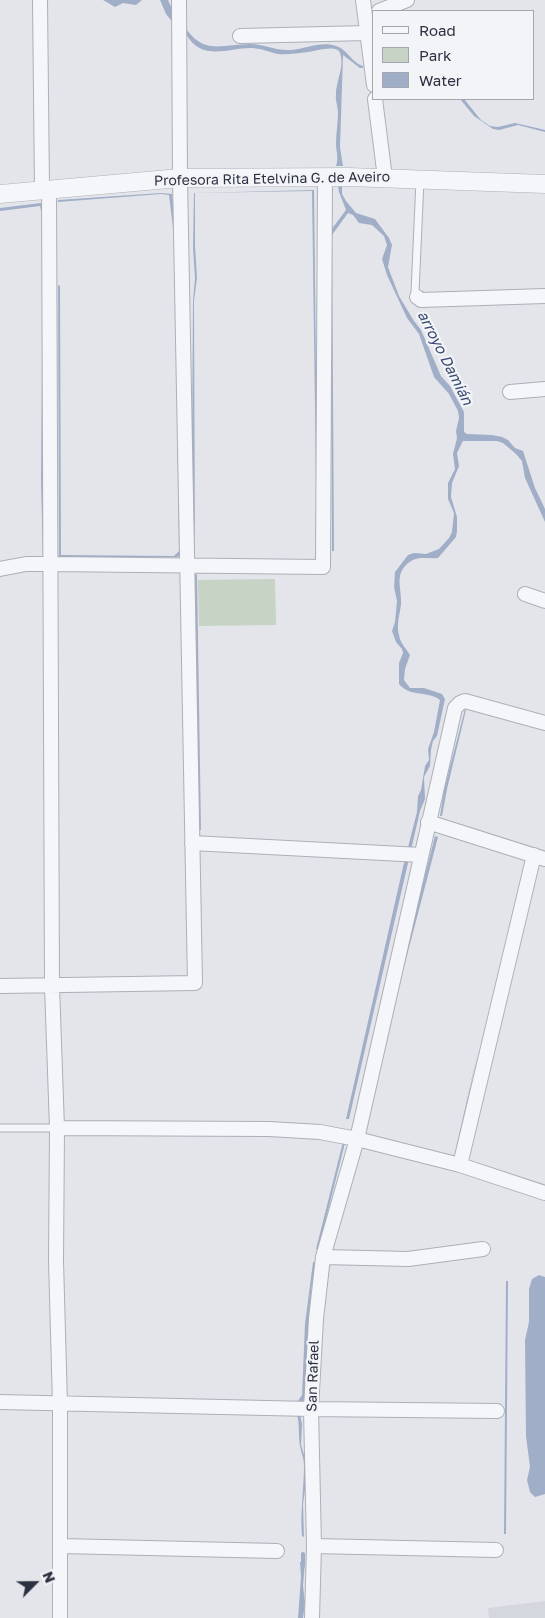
<!DOCTYPE html>
<meta charset="utf-8">
<style>
body{margin:0}
#map{position:relative;width:545px;height:1618px;overflow:hidden;background:#e3e5ea;font-family:"Golos Text",sans-serif}
canvas{display:block}
.legend{position:absolute;left:372px;top:10px;width:162px;height:90px;box-sizing:border-box;background:#f3f4f7;border:1px solid #a3a6ae;margin:0;padding:6px 9px;list-style:none;font-size:15px;color:#2c3141}
.legend li{display:flex;align-items:center;gap:10px;height:25px}
.legend b{width:25px;border:1px solid #a3a6ae}
.north{position:absolute;left:10px;top:1558px;width:50px;height:50px;-webkit-text-stroke:4px #f3f4f7;paint-order:stroke;rotate:67deg;font-size:14px;font-weight:700;line-height:20px;text-align:center;color:#2c3141}
.north::after{content:'';display:block;margin:auto;width:18px;height:22px;background:#2c3141;clip-path:polygon(50% 0,100% 100%,50% 72%,0 100%)}
</style>
<div id="map">
<canvas width="545" height="1618"></canvas>
<ul class="legend">
<li><b style="height:6px;background:#f5f6f9"></b>Road</li>
<li><b style="height:14px;background:#c6d3c5"></b>Park</li>
<li><b style="height:14px;background:#a1aec7"></b>Water</li>
</ul>
<div class="north">N</div>
</div>
<script>
const context = document.querySelector('canvas').getContext('2d');
context.lineJoin = 'round';
function paint(path, color) {
  context.fillStyle = color;
  context.fill(path, 'evenodd');
}
function trace(path, color, width, dash) {
  context.strokeStyle = color;
  context.lineWidth = width;
  context.lineCap = dash ? 'butt' : 'round';
  context.setLineDash(dash || []);
  context.stroke(path);
}
function drawText(font, color, halo, rows, align = 'center') {
  context.font = font + ' "Golos Text",sans-serif';
  context.lineWidth = 4.5;
  context.setLineDash([]);
  context.textBaseline = 'middle';
  context.strokeStyle = halo;
  context.fillStyle = color;
  for (const [text, x, y, turn = 0] of rows) {
    context.save();
    context.translate(x, y);
    context.rotate((+turn || 0) * Math.PI / 180);
    context.textAlign = isNaN(turn) ? turn : align;
    if (halo) context.strokeText(text, 0, 0);
    context.fillText(text, 0, 0);
    context.restore();
  }
}
paint(new Path2D(`
 M545,1601V1618H489L488,1608Z`), '#d5d7df');
paint(new Path2D(`
 M275,579L276,625L199,626L198,580Z`), '#c6d3c5');
paint(new Path2D(`
 M103,0H142L136,5L123,3L115,7Z
 M160,0H168L174,13V24L166,14Z
 M187,30C205,55 224,44 250,44C264,44 276,51 291,50C306,49 321,41 336,46C347,49 352,63 363,66V68H360L343,55L340,147L343,166H336C339,158 336,151 336,143C336,133 338,123 338,113C338,106 335,100 336,94C336,81 345,66 340,53C337,44 315,51 308,52C298,53 287,55 278,54C269,52 260,48 251,48C227,48 202,62 186,34Z
 M460,99H464L481,120L490,126L498,127L515,123L541,129L545,130V132L518,125L499,130L493,129L474,116Z
 M338,186H342V194L346,201L356,213L375,219L389,238L392,245L388,267L399,296L414,321L421,330L441,376L450,386L464,412V432L467,434L492,435L502,437L508,440L515,448L523,451L535,488L545,509V522L525,478L522,461L516,454L503,443L497,441H463L457,453L459,466L452,483L451,497L457,517V531L456,537L438,558C429,559 419,556 411,561C393,573 402,587 401,604C400,614 396,625 399,635C400,643 406,648 410,655L405,669L404,680L410,688H424L442,694L445,699L437,736L433,741L431,750L430,766L424,777L425,799L420,811L349,1119H346L403,867L417,812L418,796L421,790L425,766L429,760L428,749L434,732L440,700C427,690 411,698 399,684V663L403,653L402,649L396,642L392,631L395,622L397,601L394,587L395,572L408,555L414,553L426,554L439,549L449,538L452,532L454,513L448,499V483L455,469L453,454L457,438L456,431L459,418L458,411L449,394L434,377L419,334L407,318L387,275L382,259L387,245L384,236L372,225L359,223L353,215L348,213L332,235L334,551H332L331,239V230L346,210L339,192Z
 M314,190L318,552L317,553L312,191L195,193V246L197,278L194,301L195,554L192,447L193,301L195,278L193,247L194,193Z
 M161,193L172,194L177,252H176L169,195L161,194L58,202V200Z
 M41,203L45,221L43,481L44,557H43L41,482L43,221L40,206L0,211V208Z
 M58,285L60,286L61,555L174,556L179,551L176,332L175,324L178,325L181,535L180,555L178,557H59Z
 M197,574L201,830H199L195,575Z
 M465,709L466,710L447,789L442,816H440L444,790Z
 M435,836L438,837L382,1051H380Z
 M478,1051L456,1154L455,1153Z
 M344,1138L346,1139L318,1250L316,1249Z
 M313,1262H316L311,1291L305,1399L303,1406L296,1404L302,1395L305,1324Z
 M539,1275L545,1277V1494L535,1497L530,1492L527,1480L530,1467L526,1436L525,1340L529,1322V1289L532,1279Z
 M506,1281H508L506,1534H504Z
 M297,1414H300L302,1424L301,1445L306,1461L305,1490L303,1504L304,1537L302,1536C300,1512 304,1489 304,1465C304,1458 301,1452 300,1446C298,1435 300,1426 297,1414Z
 M305,1561L303,1586L305,1603L303,1618H298L301,1577L300,1562Z`), '#a1aec7');
trace(new Path2D(`
 M303,1566V1554`), '#a1aec7', 4);
const service = new Path2D(`
 M417,297L415,292L420,180
 M0,1128H57`);
const minor = new Path2D(`
 M40,0L42,189
 M363,0L374,85
 M379,11L407,0
 M240,36L367,33
 M375,99L385,178
 M49,188L52,986L57,1128L56,1261L60,1405V1618
 M417,297L421,300L545,296
 M510,392L545,389
 M0,569L26,564H51L323,567L325,177
 M525,594L545,601
 M428,822L545,859
 M192,843L421,855
 M0,986L195,983L180,178L179,0
 M57,1128L269,1129L320,1132L357,1139L460,1165L545,1193
 M460,1165L534,855
 M323,1257L408,1259L483,1249
 M0,1402L311,1409L497,1411
 M61,1546L277,1551
 M314,1546L496,1550
 M312,1618L314,1546L311,1409L316,1319L323,1257L357,1139L455,708L460,703L465,701L545,723`);
const tertiary = new Path2D(`
 M0,194L180,178L348,177L545,184`);
trace(service, '#acafb7', 9);
trace(minor, '#acafb7', 16);
trace(tertiary, '#acafb7', 19);
trace(service, '#f5f6f9', 7);
trace(minor, '#f5f6f9', 14);
trace(tertiary, '#f5f6f9', 18);
drawText('14px', '#2c3141', '#f3f4f7', [
 ["Profesora Rita Etelvina G. de Aveiro",272,179,-1],
 ["San Rafael",313,1376,-88]
]);
drawText('italic 15px', '#394a72', '#f3f4f7', [
 ["arroyo Damián",445,358,63]
]);
</script>
